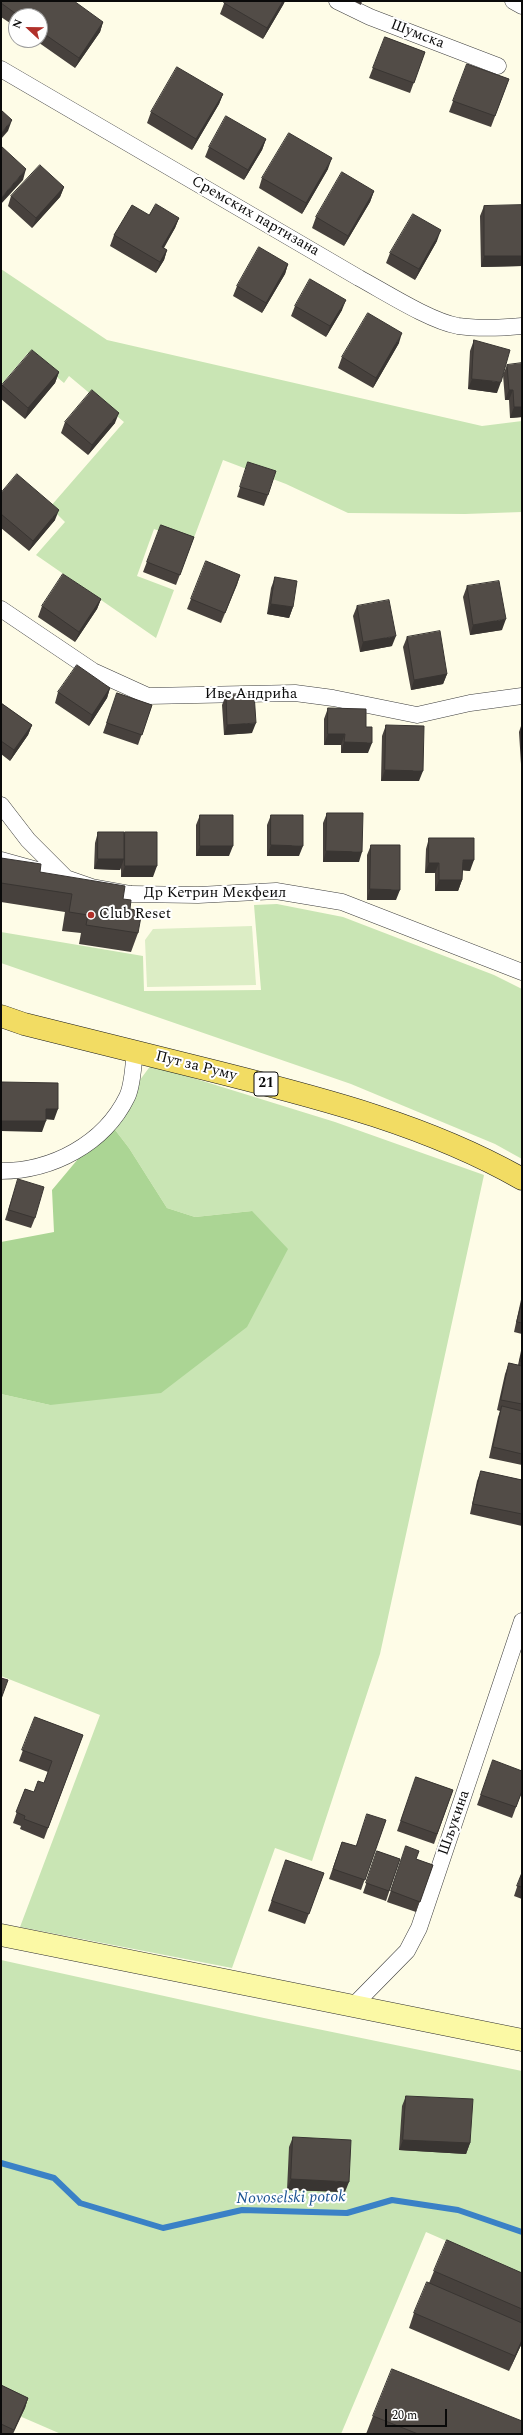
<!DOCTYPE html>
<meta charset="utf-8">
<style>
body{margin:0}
#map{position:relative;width:523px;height:2435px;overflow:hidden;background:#fefce7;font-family:Spectral,serif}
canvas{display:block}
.frame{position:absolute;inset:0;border:2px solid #0a0a0a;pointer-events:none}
.north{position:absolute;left:8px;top:8px;width:40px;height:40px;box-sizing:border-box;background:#fff;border:1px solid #9d9d9d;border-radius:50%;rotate:292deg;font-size:11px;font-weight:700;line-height:16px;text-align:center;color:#0a0a0a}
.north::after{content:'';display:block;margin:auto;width:14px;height:18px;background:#b1302a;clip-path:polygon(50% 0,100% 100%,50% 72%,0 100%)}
.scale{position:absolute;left:385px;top:2409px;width:62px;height:18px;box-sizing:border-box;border:2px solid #0a0a0a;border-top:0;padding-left:5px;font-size:12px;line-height:14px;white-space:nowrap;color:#0a0a0a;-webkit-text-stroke:3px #fff;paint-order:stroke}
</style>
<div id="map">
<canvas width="523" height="2435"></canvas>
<div class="frame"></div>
<div class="north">N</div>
<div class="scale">20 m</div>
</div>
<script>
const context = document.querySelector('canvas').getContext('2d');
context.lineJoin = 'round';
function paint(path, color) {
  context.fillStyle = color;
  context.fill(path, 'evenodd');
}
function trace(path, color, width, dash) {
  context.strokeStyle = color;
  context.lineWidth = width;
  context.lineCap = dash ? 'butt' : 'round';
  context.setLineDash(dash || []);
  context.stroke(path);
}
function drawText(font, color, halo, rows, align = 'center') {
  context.font = font + ' Spectral,serif';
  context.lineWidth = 4;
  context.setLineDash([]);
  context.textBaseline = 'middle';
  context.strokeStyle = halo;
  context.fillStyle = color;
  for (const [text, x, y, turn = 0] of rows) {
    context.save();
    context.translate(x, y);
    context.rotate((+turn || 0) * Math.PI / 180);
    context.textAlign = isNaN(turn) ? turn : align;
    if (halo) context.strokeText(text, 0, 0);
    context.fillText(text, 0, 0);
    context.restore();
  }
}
paint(new Path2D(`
 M1,269L107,340L482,426L522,421V512L465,514L348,513L286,484L223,460L192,543L154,529L137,576L174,590L156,638L36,555L65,522L50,507L124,422L69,376L64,383L28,353L1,385Z
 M277,904L343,917L494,975L522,989V1159L495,1144L351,1084L1,963V932L143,956L144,991L261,990L254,905Z
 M151,1065L335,1122L484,1175L380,1654L312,1861L275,1848L232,1968L20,1927L100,1715L1,1676V1394L50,1405L252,1211L195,1217L167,1208L129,1148L109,1122Z
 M1,1960L264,2018L522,2071V2274L426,2232L341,2434H61L1,2408Z`), '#c9e5b4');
paint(new Path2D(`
 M109,1122L129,1148L167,1208L195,1217L252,1211L288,1249L247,1327L161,1393L50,1405L1,1394V1242L54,1232L52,1190Z`), '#abd594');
paint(new Path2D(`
 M252,926L256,985L147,987L145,940L153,929Z`), '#dcedc5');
trace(new Path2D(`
 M1,2163L54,2178L80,2203L163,2228L242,2210L347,2213L392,2200L458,2210L522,2232`), '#3a81c6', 6);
const minor = new Path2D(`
 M337,1L370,17L498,66
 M513,1L522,6
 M1,69L359,278C385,292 430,321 458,326C479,329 501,328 522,326
 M1,609L93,671L148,696L295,693L333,698L417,715L470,703L522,696
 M1,805L28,840L66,878L92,887L131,894L198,895L276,891L342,902L522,972
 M1,860L66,878
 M1,1171C52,1171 104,1144 127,1097C133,1085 133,1065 135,1052
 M354,2005L407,1951L419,1928L522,1621`);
const secondary = new Path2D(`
 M1,1935L522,2040`);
const primary = new Path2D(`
 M1,1016L24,1024C90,1040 155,1057 221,1073C324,1099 429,1126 522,1179`);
trace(minor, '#3d3d3d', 17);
trace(secondary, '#2c2c2c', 23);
trace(primary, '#1b1b1b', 23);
trace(minor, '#fff', 16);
trace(secondary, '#fbf9a5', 22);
trace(primary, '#f2dc63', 22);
paint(new Path2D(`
 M1,1L103,22L100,32L75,68L35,40H40V16H16V27L1,17Z
 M225,1H285L283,5L263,39L220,14Z
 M353,1H362L361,5Z
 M385,37L425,52L410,93L369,78Z
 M467,64L509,79L491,127L449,112Z
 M223,94L219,104L192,150L147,123L151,112Z
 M266,139L262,150L244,180L205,157L209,147Z
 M328,169L302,214L259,188L262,178Z
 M64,187L60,197L32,228L8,206L11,196Z
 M374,191L370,202L344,246L312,228L316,217Z
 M522,205V266L481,267L480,216L484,206Z
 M149,215L179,218L175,228L164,248L167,250L164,260L156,273L110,246L114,235Z
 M437,241L415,280L386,263L390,253Z
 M288,264L285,274L262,313L233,296L237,286Z
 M295,306L342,310L326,337L291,316Z
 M474,340L497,393L468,389L470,351Z
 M399,343L373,388L338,368L342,357Z
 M507,365L522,417L510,418L509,400H505L503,375Z
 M59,372L55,383L25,419L1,399L2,385Z
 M65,422L115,423L88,455L61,433Z
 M248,462L268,495L264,506L237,497Z
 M1,493L55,520L29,551L1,528Z
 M161,525L194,537L176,585L143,572Z
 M240,575L221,623L187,609L191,599Z
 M275,577L293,607L289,618L267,614L271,588Z
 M467,586L502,630L470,635L463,597Z
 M101,599L97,609L75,642L38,617L42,606Z
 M357,606L392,646L360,652L353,616Z
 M407,637L447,674L443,684L411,690L403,647Z
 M110,688L107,698L89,726L55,703L58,692Z
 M117,693L152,705L138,745L103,733Z
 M226,695L252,733L224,735L222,705Z
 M1,703L32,725L28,735L10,761L1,754Z
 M328,708L366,727L368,753H341V745H324V719Z
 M522,723V764H521L519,732Z
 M386,725L419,781H381L382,736Z
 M327,813L359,862H323V823Z
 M200,815L229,856H196V825Z
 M271,815L299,856H267V825Z
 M98,832L124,835L125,832L153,877H121V867L120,870L94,869L95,843Z
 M429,838L470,871L462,870V880L458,891H435V873H425L426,849Z
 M371,845L396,900H367V855Z
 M1,858L40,872L123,899L130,909L138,933L131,952L79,944L81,933L62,931L65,912L1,902Z
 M18,1179L35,1218L31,1228L5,1220Z
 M522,1295V1334L514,1332Z
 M522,1346V1465L489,1458L498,1417L500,1411L497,1410L505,1374L509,1363L518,1365Z
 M481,1471L522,1480V1526L470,1514L477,1481Z
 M35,1717L83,1735L44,1839L20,1829L21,1826L13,1823L25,1789L34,1792L44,1783L48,1772L19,1761Z
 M493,1760L522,1791L512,1818L477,1805Z
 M416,1777L453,1790L434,1844L397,1831Z
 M386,1820L361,1890L329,1879L342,1842L356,1846Z
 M406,1846L416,1859L433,1865L416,1912L387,1902Z
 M377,1851L400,1859L386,1901L363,1893Z
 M286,1860L324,1873L305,1924L268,1911Z
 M522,1872V1899L514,1896Z
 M406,2096L470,2143L466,2154L399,2150L402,2106Z
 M293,2137L345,2192L287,2190L289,2147Z
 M434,2271L522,2273V2343L509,2371L409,2328L414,2313L429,2283Z
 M1,2385L28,2398L25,2408L13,2434H1Z
 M373,2416L522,2434H366Z`), '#47413d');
paint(new Path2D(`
 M283,1H285L283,5L263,39L267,28Z
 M103,22L100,32L75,68L79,58Z
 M223,94L219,104L192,150L196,139Z
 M12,120L8,131L1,139V133Z
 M266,139L262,150L244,180L248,170Z
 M332,158L328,169L302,214L306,203Z
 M26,169L23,180L1,204V198Z
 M64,187L60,197L32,228L36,218Z
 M374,191L370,202L344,246L348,236Z
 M179,218L175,228L158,257L162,247Z
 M441,230L437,241L415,280L419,269Z
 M167,250L164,260L156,273L160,262Z
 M484,256H522V266L481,267Z
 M288,264L285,274L262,313L266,303Z
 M346,300L342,310L326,337L330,326Z
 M402,333L399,343L373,388L376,378Z
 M59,372L55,383L25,419L28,408Z
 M472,379L501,382L497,393L468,389Z
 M509,390H513L509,400H505Z
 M514,407H522V417L510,418Z
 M119,413L115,423L88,455L92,445Z
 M59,510L55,520L29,551L33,541Z
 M240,575L237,585L221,623L225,613Z
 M101,599L97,609L75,642L79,632Z
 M271,604L293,607L289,618L267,614Z
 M506,619L502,630L470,635L473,625Z
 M396,636L392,646L360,652L363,642Z
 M447,674L443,684L411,690L414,680Z
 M110,688L107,698L89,726L92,715Z
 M256,723L252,733L224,735L227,725Z
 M32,725L28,735L10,761L14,750Z
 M328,734H345L341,745H324Z
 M344,742L372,743L368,753H341Z
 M385,770L423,771L419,781H381Z
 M271,845L303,846L299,856H267Z
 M200,846H233L229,856H196Z
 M326,851L362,852L359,862H323Z
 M98,859H124L120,870L94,869Z
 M463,860H474L470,871L459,870Z
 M429,863H439L435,873H425Z
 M125,866H157L153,877H121Z
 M439,880H462L458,891H435Z
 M370,889L400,890L396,900H367Z
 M46,1109H58L54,1120L43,1119Z
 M1,1121H46L42,1132L1,1131Z
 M403,2140L470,2143L466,2154L399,2150Z
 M291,2179L349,2182L345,2192L287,2190Z
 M522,2340V2343L509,2371L515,2356Z
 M28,2398L25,2408L12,2434L14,2430Z`), '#393532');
const building = new Path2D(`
 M1,1H74L103,22L79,58L40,31V16H19L1,3Z
 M225,1H283L267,28L224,3Z
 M385,37L425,52L414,83L373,68Z
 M467,64L509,79L495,116L453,101Z
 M177,67L223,94L196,139L151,112Z
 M1,110L12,120L1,133Z
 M226,116L266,139L248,170L209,147Z
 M289,133L332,158L306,203L262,178Z
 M1,146L26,169L1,198Z
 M40,165L64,187L36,218L11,196Z
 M342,172L374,191L348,236L316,217Z
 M156,204L179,218L162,247L167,250L160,262L114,235L132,205L149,215Z
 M522,205V256H484V206Z
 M413,214L441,230L419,269L390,253Z
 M259,247L288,264L266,303L237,286Z
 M310,279L346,300L330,326L295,306Z
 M368,313L402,333L376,378L342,357Z
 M474,340L510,350L501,382L472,379Z
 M32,350L59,372L28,408L2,385Z
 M522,363V407H514L513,390H509L507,365Z
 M92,390L119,413L92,445L65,422Z
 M248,462L276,471L268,495L240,487Z
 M17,474L59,510L33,541L1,514V493Z
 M161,525L194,537L180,575L147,562Z
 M206,561L240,575L225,613L191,599Z
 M63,574L101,599L79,632L42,606Z
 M275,577L297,581L293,607L271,604Z
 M499,581L506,619L473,625L467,586Z
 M389,600L396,636L363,642L357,606Z
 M440,631L447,674L414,680L407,637Z
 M77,665L110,688L92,715L58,692Z
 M117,693L152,705L142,735L107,723Z
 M254,693L256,723L227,725L226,695Z
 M1,703L32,725L14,750L1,741Z
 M328,708L366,709V727H372V743L344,742L345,734H328Z
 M386,725L424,726L423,771L385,770Z
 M327,813H363L362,852L326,851Z
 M200,815H233V846H200Z
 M271,815H303V846L271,845Z
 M98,832H124V859H98Z
 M125,832H157V866H125Z
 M429,838H474V860H463L462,880H439V863H429Z
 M371,845H400V890L370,889Z
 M1,858L41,864L40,872L125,886L123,899L131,900L130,909L142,911L138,933L86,925L88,915L69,912L72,894L1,883Z
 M1,1082L58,1083V1109H46V1121H1Z
 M18,1179L44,1187L35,1218L9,1210Z
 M522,1301V1323L517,1322Z
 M522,1353V1361H520Z
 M509,1363L522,1366V1404L501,1400Z
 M502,1406L522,1411V1454L493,1447Z
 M481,1471L522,1480V1514L473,1504Z
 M1,1678L8,1680L1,1699Z
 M35,1717L83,1735L48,1828L24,1819L25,1816L16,1812L25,1789L34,1792L38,1781L44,1783L52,1761L22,1750Z
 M493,1760L522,1771V1791L516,1807L481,1795Z
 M416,1777L453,1790L437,1834L401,1821Z
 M367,1814L386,1820L365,1880L333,1869L342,1842L356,1846Z
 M406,1846L419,1851L416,1859L433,1865L420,1902L391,1891Z
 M377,1851L400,1859L389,1891L366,1883Z
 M286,1860L324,1873L309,1914L272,1901Z
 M522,1873V1887L517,1886Z
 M406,2096L473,2099L470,2143L403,2140Z
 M293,2137L351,2140L349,2182L291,2179Z
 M447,2240L522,2273V2309L434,2271Z
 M427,2282L522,2323V2340L515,2356L414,2313Z
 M392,2369L522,2421V2434H418L373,2416Z
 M1,2385L28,2398L14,2430L1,2424Z`);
paint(building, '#524c47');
trace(building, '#393532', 1);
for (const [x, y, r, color] of [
 [91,915,4,"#b1302a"]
]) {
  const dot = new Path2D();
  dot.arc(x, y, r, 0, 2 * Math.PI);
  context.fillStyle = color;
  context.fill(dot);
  trace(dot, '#fff', 1.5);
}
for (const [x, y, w] of [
 [266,1084,24]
]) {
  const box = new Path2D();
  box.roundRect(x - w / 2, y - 12, w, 24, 3);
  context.fillStyle = '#fff';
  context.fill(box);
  trace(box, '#0a0a0a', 1);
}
drawText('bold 14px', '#0a0a0a', null, [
 ["21",266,1084]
]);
drawText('15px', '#0a0a0a', '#fff', [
 ["Шумска",417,35,21],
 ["Сремских партизана",255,217,30],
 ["Иве Андрића",251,695],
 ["Др Кетрин Мекфеил",215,894],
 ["Пут за Руму",196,1067,14],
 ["Шљукина",455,1823,-71]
]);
drawText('15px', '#0a0a0a', '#fff', [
 ["Club Reset",99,915]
], 'left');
drawText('italic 16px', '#1b5493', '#fff', [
 ["Novoselski potok",291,2199,-1]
]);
</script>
